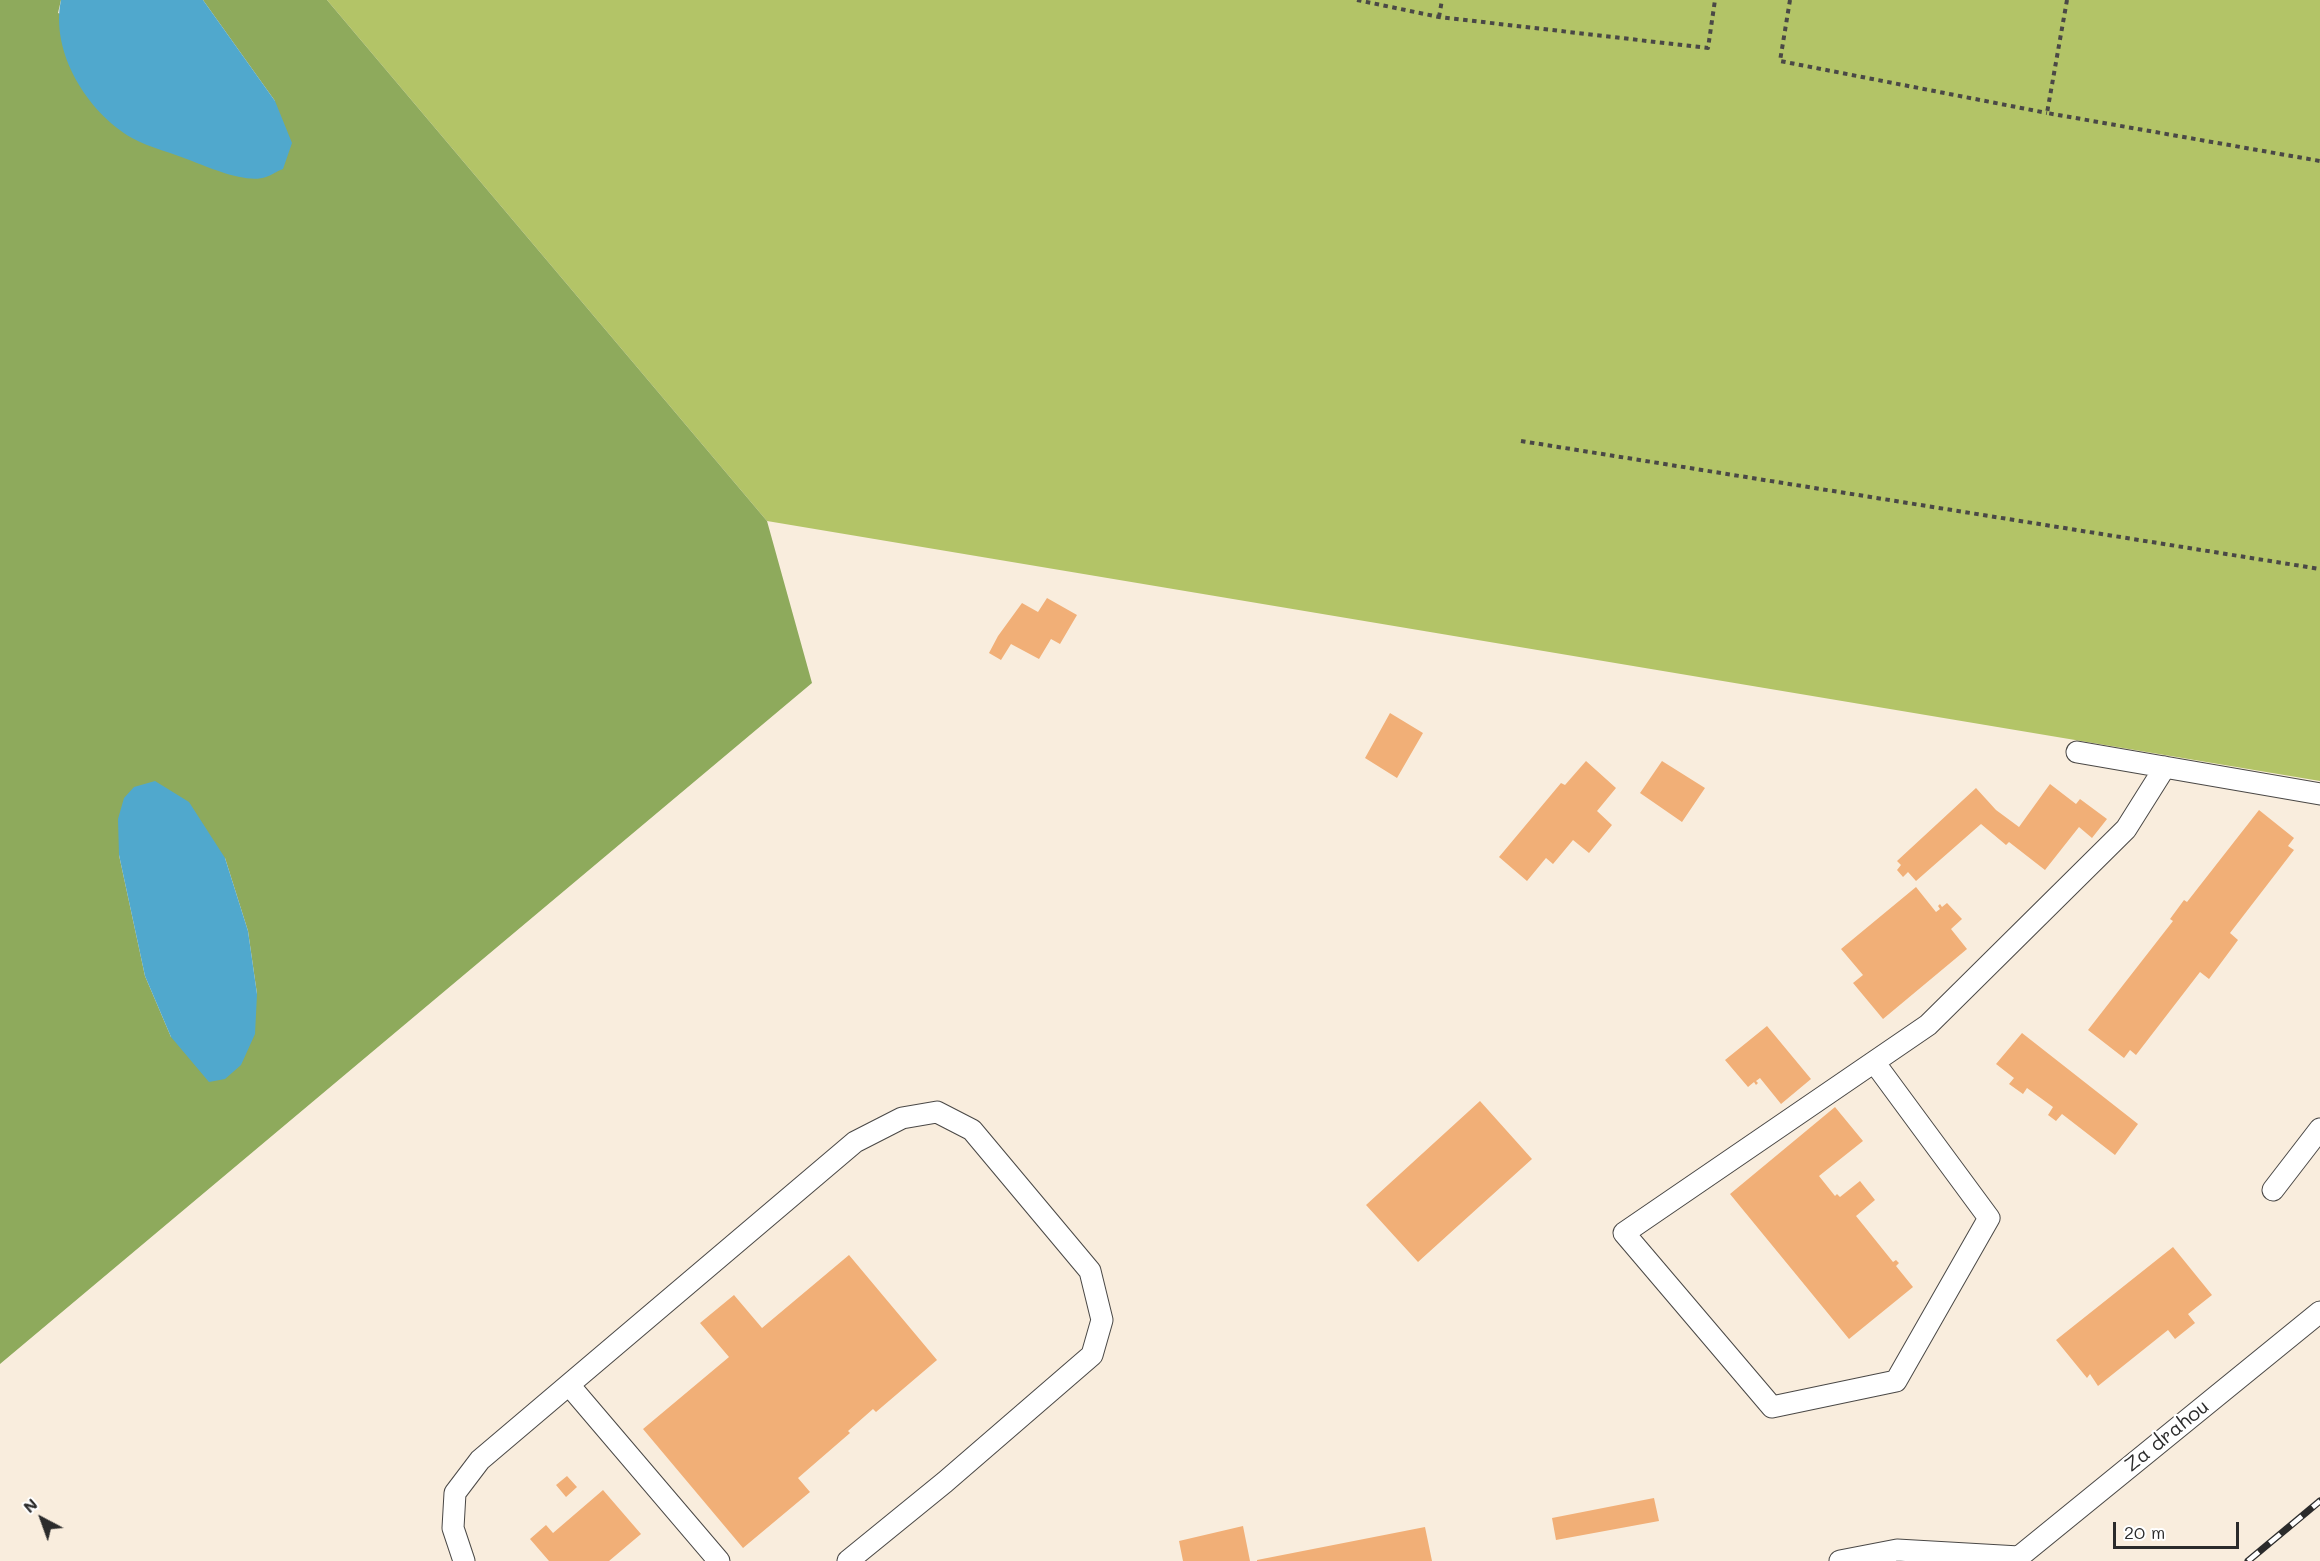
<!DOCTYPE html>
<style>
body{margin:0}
#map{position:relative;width:2320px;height:1561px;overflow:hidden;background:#f9eddd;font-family:Mali,sans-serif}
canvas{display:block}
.north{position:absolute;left:12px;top:1489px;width:60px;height:60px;-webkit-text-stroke:4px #fff;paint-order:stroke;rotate:319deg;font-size:16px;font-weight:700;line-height:24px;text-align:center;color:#2b2b2b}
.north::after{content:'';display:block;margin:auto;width:21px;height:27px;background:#2b2b2b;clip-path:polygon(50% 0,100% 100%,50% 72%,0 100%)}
.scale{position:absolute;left:2113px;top:1522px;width:126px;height:27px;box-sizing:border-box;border:3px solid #2b2b2b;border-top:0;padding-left:8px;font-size:18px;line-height:21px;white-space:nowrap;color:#2b2b2b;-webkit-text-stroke:4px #fff;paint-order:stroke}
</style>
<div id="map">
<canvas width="2320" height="1561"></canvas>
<div class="north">N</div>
<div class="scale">20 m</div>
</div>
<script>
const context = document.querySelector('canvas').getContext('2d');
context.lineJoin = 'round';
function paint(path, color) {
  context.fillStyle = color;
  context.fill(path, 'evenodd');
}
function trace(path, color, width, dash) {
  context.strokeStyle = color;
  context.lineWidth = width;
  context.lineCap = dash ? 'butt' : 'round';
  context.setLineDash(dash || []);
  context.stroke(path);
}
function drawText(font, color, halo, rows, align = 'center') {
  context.font = font + ' Mali,sans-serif';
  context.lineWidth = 4.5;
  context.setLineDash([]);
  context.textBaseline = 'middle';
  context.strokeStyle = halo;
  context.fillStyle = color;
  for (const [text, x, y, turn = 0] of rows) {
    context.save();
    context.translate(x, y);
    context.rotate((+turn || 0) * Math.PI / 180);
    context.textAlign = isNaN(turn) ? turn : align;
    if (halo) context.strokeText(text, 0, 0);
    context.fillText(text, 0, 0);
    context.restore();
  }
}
paint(new Path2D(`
 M327,0H2320V781L767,521Z`), '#b3c467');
paint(new Path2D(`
 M0,0H61L58,13L275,101L203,0H327L767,521L812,683L0,1364ZM119,855L225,858L248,931L257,994L171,1037L145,976Z`), '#8eaa5c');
paint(new Path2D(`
 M61,0H203L275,101L292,143L283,169C277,171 272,175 266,177C247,184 210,168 192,161C173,153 150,148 132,138C87,112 50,52 61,0Z
 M155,781L189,802L225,858L248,931L257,994L255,1034L241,1065L225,1079L209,1082L171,1037L145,976L119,855L118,819L124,798L134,787Z`), '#50a8cd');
paint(new Path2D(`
 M1047,598L1077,615L1060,644L1051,639L1039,659L1011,644L1001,660L989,653L998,636L1022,603L1038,612Z
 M1390,713L1423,733L1397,778L1365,758Z
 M1586,761L1616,788L1597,811L1612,825L1589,853L1573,840L1553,864L1546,858L1527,881L1499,857L1561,783L1565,785Z
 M1662,761L1705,788L1682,822L1640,793Z
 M2050,784L2076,804L2080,799L2107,819L2092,838L2079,827L2045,870L2009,842L2006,845L1981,824L1916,881L1908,872L1903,877L1897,870L1901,865L1897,861L1976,788L1996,810L2019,827Z
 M2259,810L2294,838L2288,846L2294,850L2230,933L2238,940L2209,979L2200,972L2136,1055L2130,1050L2124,1058L2088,1030L2173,921L2170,919L2184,900L2187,902Z
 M1916,887L1936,912L1940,909L1938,906L1940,904L1942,907L1947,903L1962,919L1951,929L1967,949L1883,1019L1853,983L1863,975L1841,949Z
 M1767,1026L1811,1079L1781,1104L1760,1078L1756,1081L1758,1083L1756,1085L1754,1082L1748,1087L1725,1060Z
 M2022,1033L2138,1124L2115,1155L2062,1114L2056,1121L2048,1115L2053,1107L2027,1088L2023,1094L2009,1084L2014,1078L1996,1064Z
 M1480,1101L1532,1159L1418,1262L1366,1205Z
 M1835,1107L1863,1141L1819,1176L1835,1196L1837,1194L1840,1197L1860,1181L1875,1200L1856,1216L1893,1262L1896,1260L1899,1263L1896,1266L1913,1287L1849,1339L1730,1194Z
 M2173,1247L2212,1295L2188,1314L2195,1323L2175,1339L2168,1330L2098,1386L2090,1374L2087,1378L2056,1340Z
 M849,1255L937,1360L876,1412L873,1409L848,1431L850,1433L798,1478L810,1492L743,1548L643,1429L729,1357L700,1323L734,1295L762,1328Z
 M567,1476L577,1487L566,1497L556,1485Z
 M603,1490L641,1534L609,1561H549L530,1539L546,1525L553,1533Z
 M1654,1498L1659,1521L1556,1540L1552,1518Z
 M1243,1526L1250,1561H1183L1179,1541Z
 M1425,1527L1432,1561H1257V1560Z`), '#f1af77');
const lane = new Path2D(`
 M2077,752L2320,794
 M1874,1062L1989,1218L1896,1381L1772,1407L1624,1233L1928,1025L2126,829L2165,767
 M2273,1190L2320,1129
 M569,1385L719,1561
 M464,1561L453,1528L455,1493L480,1460L855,1142L902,1118L937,1112L972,1130L1090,1271L1102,1320L1092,1355L945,1482L848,1561
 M1840,1561L1897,1550L2019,1557
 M2014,1561L2320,1312`);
trace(lane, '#4a4846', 23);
trace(new Path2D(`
 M1357,0L1439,17L1708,48L1715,0
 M1790,0L1780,61L2047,113
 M2067,0L2047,113L2320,161
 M1439,17L1442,0
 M1521,441L2320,569`), '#4a4846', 4, [4.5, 4.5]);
trace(lane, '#fff', 21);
const rail = new Path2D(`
 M2248,1561L2320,1501`);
trace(rail, '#2b2b2b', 7);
trace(rail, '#fff', 4.5, [14]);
drawText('20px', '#2b2b2b', '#fff', [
 ["Za drahou",2167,1436,-39]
]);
</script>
